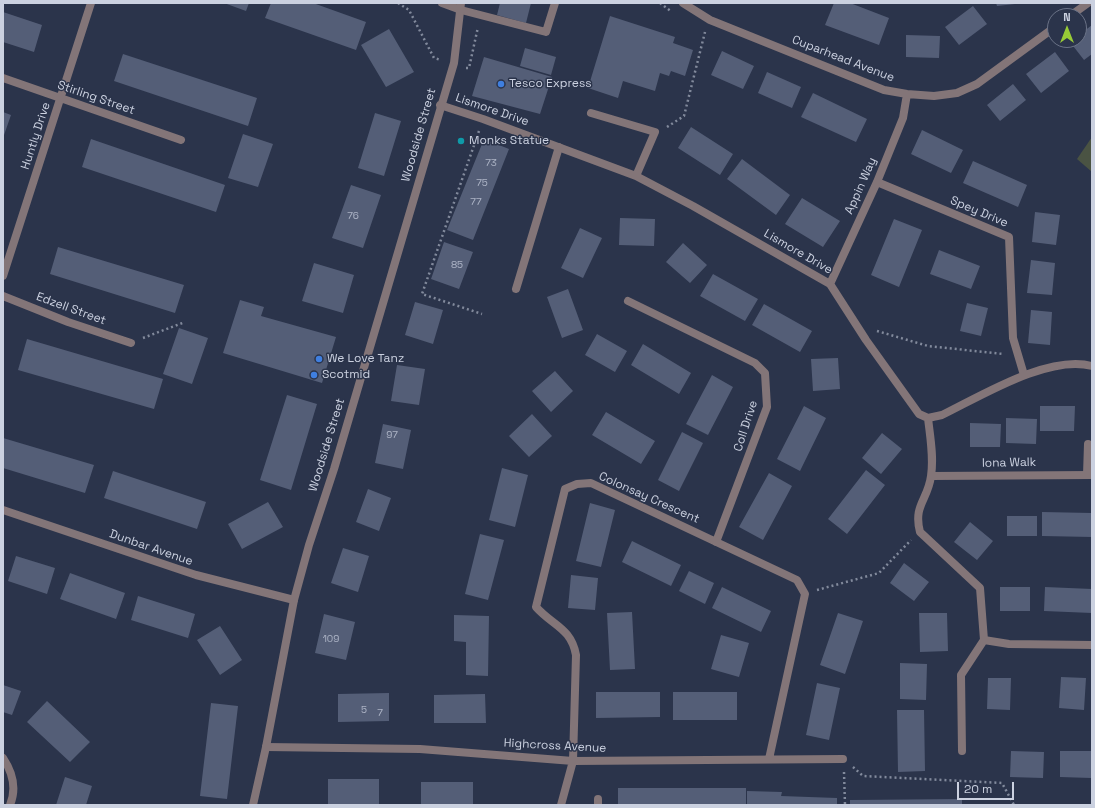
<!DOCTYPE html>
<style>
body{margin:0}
#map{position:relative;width:1095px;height:808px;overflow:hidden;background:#2b344b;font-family:"Space Grotesk",sans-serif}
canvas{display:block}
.frame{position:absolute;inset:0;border:4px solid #cbd1e0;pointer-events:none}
.north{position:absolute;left:1047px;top:8px;width:40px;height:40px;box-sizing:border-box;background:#2b344b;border:1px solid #6b7387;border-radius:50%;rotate:0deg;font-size:11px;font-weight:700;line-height:16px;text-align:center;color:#cbd1e0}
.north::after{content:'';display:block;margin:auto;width:14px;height:18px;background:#98cb37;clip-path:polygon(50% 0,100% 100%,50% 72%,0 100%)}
.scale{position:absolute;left:957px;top:782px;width:57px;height:18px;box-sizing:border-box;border:2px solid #cbd1e0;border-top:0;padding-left:5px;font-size:12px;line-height:14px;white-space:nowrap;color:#cbd1e0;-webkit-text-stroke:3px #2b344b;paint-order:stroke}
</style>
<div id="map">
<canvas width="1095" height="808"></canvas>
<div class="frame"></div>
<div class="north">N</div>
<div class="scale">20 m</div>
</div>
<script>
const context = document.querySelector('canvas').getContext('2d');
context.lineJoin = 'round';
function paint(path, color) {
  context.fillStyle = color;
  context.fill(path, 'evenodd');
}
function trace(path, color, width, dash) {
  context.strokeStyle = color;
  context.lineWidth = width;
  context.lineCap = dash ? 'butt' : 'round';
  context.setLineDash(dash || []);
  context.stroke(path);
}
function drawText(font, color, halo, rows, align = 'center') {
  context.font = font + ' "Space Grotesk",sans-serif';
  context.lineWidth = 3;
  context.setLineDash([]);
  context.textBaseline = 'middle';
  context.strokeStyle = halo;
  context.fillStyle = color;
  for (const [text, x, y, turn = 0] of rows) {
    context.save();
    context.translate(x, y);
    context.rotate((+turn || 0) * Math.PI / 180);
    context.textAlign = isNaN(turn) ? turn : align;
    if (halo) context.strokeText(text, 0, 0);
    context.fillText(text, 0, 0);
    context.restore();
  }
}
paint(new Path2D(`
 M1092,137V172L1077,159Z`), '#4a5343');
paint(new Path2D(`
 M224,3H249L246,11Z
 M271,3H313L366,22L356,50L265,18Z
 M500,3H531L526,23L497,15Z
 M834,3H850L889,18L879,45L825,25Z
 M996,3H1015V4L997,6Z
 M973,6L987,24L959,45L945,27Z
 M3,12L42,25L34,52L3,42Z
 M610,16L675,37L673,43L693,50L685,76L671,71L669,76L660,73L655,91L623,81L618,98L588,88Z
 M1092,25V54L1084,60L1070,42L1073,40H1079V35Z
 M389,29L414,72L386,87L361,45Z
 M906,35L940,36L939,58L906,57Z
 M525,48L556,57L551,75L520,66Z
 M722,51L754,66L743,89L711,75Z
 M1055,52L1069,71L1041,93L1026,74Z
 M123,54L257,98L248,126L114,81Z
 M484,57L552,77L540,114L472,96Z
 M767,72L801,87L792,108L758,93Z
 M1013,84L1026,100L1000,121L987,105Z
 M813,93L867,119L856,142L801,117Z
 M3,112L11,115L3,138Z
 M375,113L401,121L384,176L358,168Z
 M691,127L733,154L720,175L678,148Z
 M922,130L963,150L951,173L911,154Z
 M243,134L273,144L258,187L228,178Z
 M91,139L225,185L216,212L82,167Z
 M484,139L509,149L473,240L447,230Z
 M742,159L790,195L776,215L727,179Z
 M973,161L1027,185L1018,207L963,183Z
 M351,185L381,195L363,248L332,238Z
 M802,198L840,221L823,247L785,224Z
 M1035,212L1060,215L1056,245L1032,242Z
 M620,218L655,219L654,246L619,245Z
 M894,219L922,230L899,287L871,275Z
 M580,228L602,238L583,278L561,268Z
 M444,242L473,252L459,289L431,279Z
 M683,243L707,265L690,283L666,262Z
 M58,247L184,285L175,313L50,274Z
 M939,250L980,266L971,289L930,274Z
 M1031,260L1055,263L1052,295L1027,293Z
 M314,263L354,275L343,313L302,301Z
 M713,274L758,299L745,321L700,296Z
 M568,289L583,330L562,338L547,297Z
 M240,300L264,307L261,316L336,337L322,383L223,353Z
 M415,302L443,310L433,344L405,335Z
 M967,303L988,308L981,336L960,331Z
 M764,304L812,331L800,352L752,325Z
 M1031,310L1052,312L1050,345L1028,343Z
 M179,328L208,338L192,384L163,374Z
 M597,334L627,351L615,372L585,355Z
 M27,339L163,379L154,409L18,370Z
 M643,344L691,373L679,394L631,365Z
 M838,358L840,389L813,391L811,359Z
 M397,365L425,369L419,405L391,401Z
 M555,371L573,391L551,412L532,391Z
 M712,375L733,387L708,435L686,424Z
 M287,395L317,404L291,490L260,480Z
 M804,406L826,418L800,471L777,459Z
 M1040,406H1075L1074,431H1040Z
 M606,412L655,441L641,464L592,435Z
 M532,414L552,436L529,457L509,436Z
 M1006,418L1037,419L1036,444L1006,443Z
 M970,423L1001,424L1000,447H970Z
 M383,424L411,430L403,469L375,463Z
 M682,432L703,443L679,491L658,480Z
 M882,433L902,449L881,474L862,458Z
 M3,438L94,465L85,493L3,468Z
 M502,468L528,475L515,527L489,520Z
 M866,470L885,485L847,534L828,519Z
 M113,471L206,502L197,529L104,498Z
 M769,473L792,486L763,540L739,527Z
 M368,489L391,498L379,531L356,522Z
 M268,502L283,527L242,549L228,524Z
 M590,503L615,510L601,567L576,561Z
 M1042,512L1092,513V537L1042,536Z
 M1007,516H1037V536H1007Z
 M970,522L993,541L977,560L954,542Z
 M480,534L504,540L488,600L465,594Z
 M632,541L681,565L671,586L622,562Z
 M343,548L369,556L358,592L331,583Z
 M16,556L55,568L47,594L8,581Z
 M904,563L929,582L914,601L890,583Z
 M689,571L714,583L705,604L679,591Z
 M70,573L125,593L116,619L60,599Z
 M571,575L598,578L595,610L568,608Z
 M722,587L771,611L761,632L712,608Z
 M1000,587H1030V611H1000Z
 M1045,587L1092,589V613L1044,611Z
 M138,596L195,614L188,638L131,620Z
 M632,612L635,669L610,670L607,613Z
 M838,613L863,621L845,674L820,665Z
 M919,613H947L948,651L920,652Z
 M324,614L355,622L346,660L315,653Z
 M454,615L489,616L488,676L466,675V642L454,641Z
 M220,626L242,660L220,675L197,640Z
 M721,635L749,643L739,677L711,669Z
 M900,663L927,664L926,700L900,699Z
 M1061,677L1086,678L1084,710L1059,708Z
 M988,678H1011L1010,710L987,709Z
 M817,683L840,688L829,740L806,735Z
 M3,685L21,691L12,715L3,712Z
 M596,692H660V717L596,718Z
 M673,692H737V720H673Z
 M389,693V721L338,722V694Z
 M485,694L486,723H434V695Z
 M47,701L90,742L70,762L27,722Z
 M211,703L238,706L227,799L200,796Z
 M897,710H924L925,771L898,772Z
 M1011,751L1044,752L1043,778L1010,777Z
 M1060,751H1091V778L1060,777Z
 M65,777L92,786L86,805H56Z
 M328,779H379V805H328Z
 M421,782H473V805H421Z
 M618,788H746V805H618Z
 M747,791L782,792L781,796L837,798V805H747Z
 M962,799V805H850V800Z`), '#545e77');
trace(new Path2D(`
 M398,3L409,10L434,58L441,60
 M660,3L672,12
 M466,68H469L478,27
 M667,127L684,116L705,32
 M479,131L422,294L482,314
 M877,331L928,346L1003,354
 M143,338L185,322
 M817,590L879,573L911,540
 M853,767L863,776L1002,783L1014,805
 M844,772L845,805`), '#828a9c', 2.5, [2, 3]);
trace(new Path2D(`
 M461,10L546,32L555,3
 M516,289L559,147
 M598,799V805`), '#837578', 8);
trace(new Path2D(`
 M683,3L710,20L884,90L907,94L934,96L957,93L977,84L1055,27
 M1070,16L1088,3
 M3,78L181,140
 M440,105L483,119L636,176L693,206L830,284L866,340L919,414L928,418L942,415C981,396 1049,354 1092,366
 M591,113L655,132L636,176
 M877,182L1009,237L1013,338L1024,375
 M3,276L91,3
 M830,284L877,182L903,118L907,94
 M3,296L68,322L131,343
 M628,301L755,363L765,373L767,407L716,542
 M928,418C930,436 934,457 931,476C928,500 913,505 920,532L980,588L984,640
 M1087,475L1088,444
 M931,476L1092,475
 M3,510L196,575L294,600
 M984,640L1009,644L1092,645
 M266,747L420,749L573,761L843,759
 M962,751L961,675L984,640
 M3,758C13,773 17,788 10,805
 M561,805L573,761L576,655C571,628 553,626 536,607L565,489L577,484L591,483L797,580L805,594L769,759`), '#837578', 8);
trace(new Path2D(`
 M442,3L461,10
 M253,805L266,747L294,600L309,545L334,469L454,63L461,3`), '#837578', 8);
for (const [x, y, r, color] of [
 [501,84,4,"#3f7fe0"],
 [461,141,4,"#0f9aa8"],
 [319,359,4,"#3f7fe0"],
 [314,375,4,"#3f7fe0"]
]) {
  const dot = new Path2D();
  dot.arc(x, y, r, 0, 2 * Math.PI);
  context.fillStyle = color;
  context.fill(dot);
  trace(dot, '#2b344b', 1.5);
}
drawText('10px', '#adb4c6', null, [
 ["73",491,163],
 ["75",482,183],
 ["77",476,202],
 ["76",353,216],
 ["85",457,265],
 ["97",392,435],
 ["109",331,639],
 ["5",364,710],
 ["7",380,713]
]);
drawText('12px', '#cbd1e0', '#2b344b', [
 ["Cuparhead Avenue",843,59,21],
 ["Stirling Street",96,98,19],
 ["Lismore Drive",492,110,19],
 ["Woodside Street",419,135,-74],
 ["Huntly Drive",36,136,-72],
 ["Appin Way",861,186,-66],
 ["Spey Drive",979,212,23],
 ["Lismore Drive",798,252,30],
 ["Edzell Street",71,309,20],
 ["Coll Drive",746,426,-72],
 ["Woodside Street",327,445,-73],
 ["Iona Walk",1009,463,-1],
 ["Colonsay Crescent",649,498,24],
 ["Dunbar Avenue",151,548,19],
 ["Highcross Avenue",555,746,3]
]);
drawText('12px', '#cbd1e0', '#2b344b', [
 ["Tesco Express",509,84],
 ["Monks Statue",469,141],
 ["We Love Tanz",327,359],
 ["Scotmid",322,375]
], 'left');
</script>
